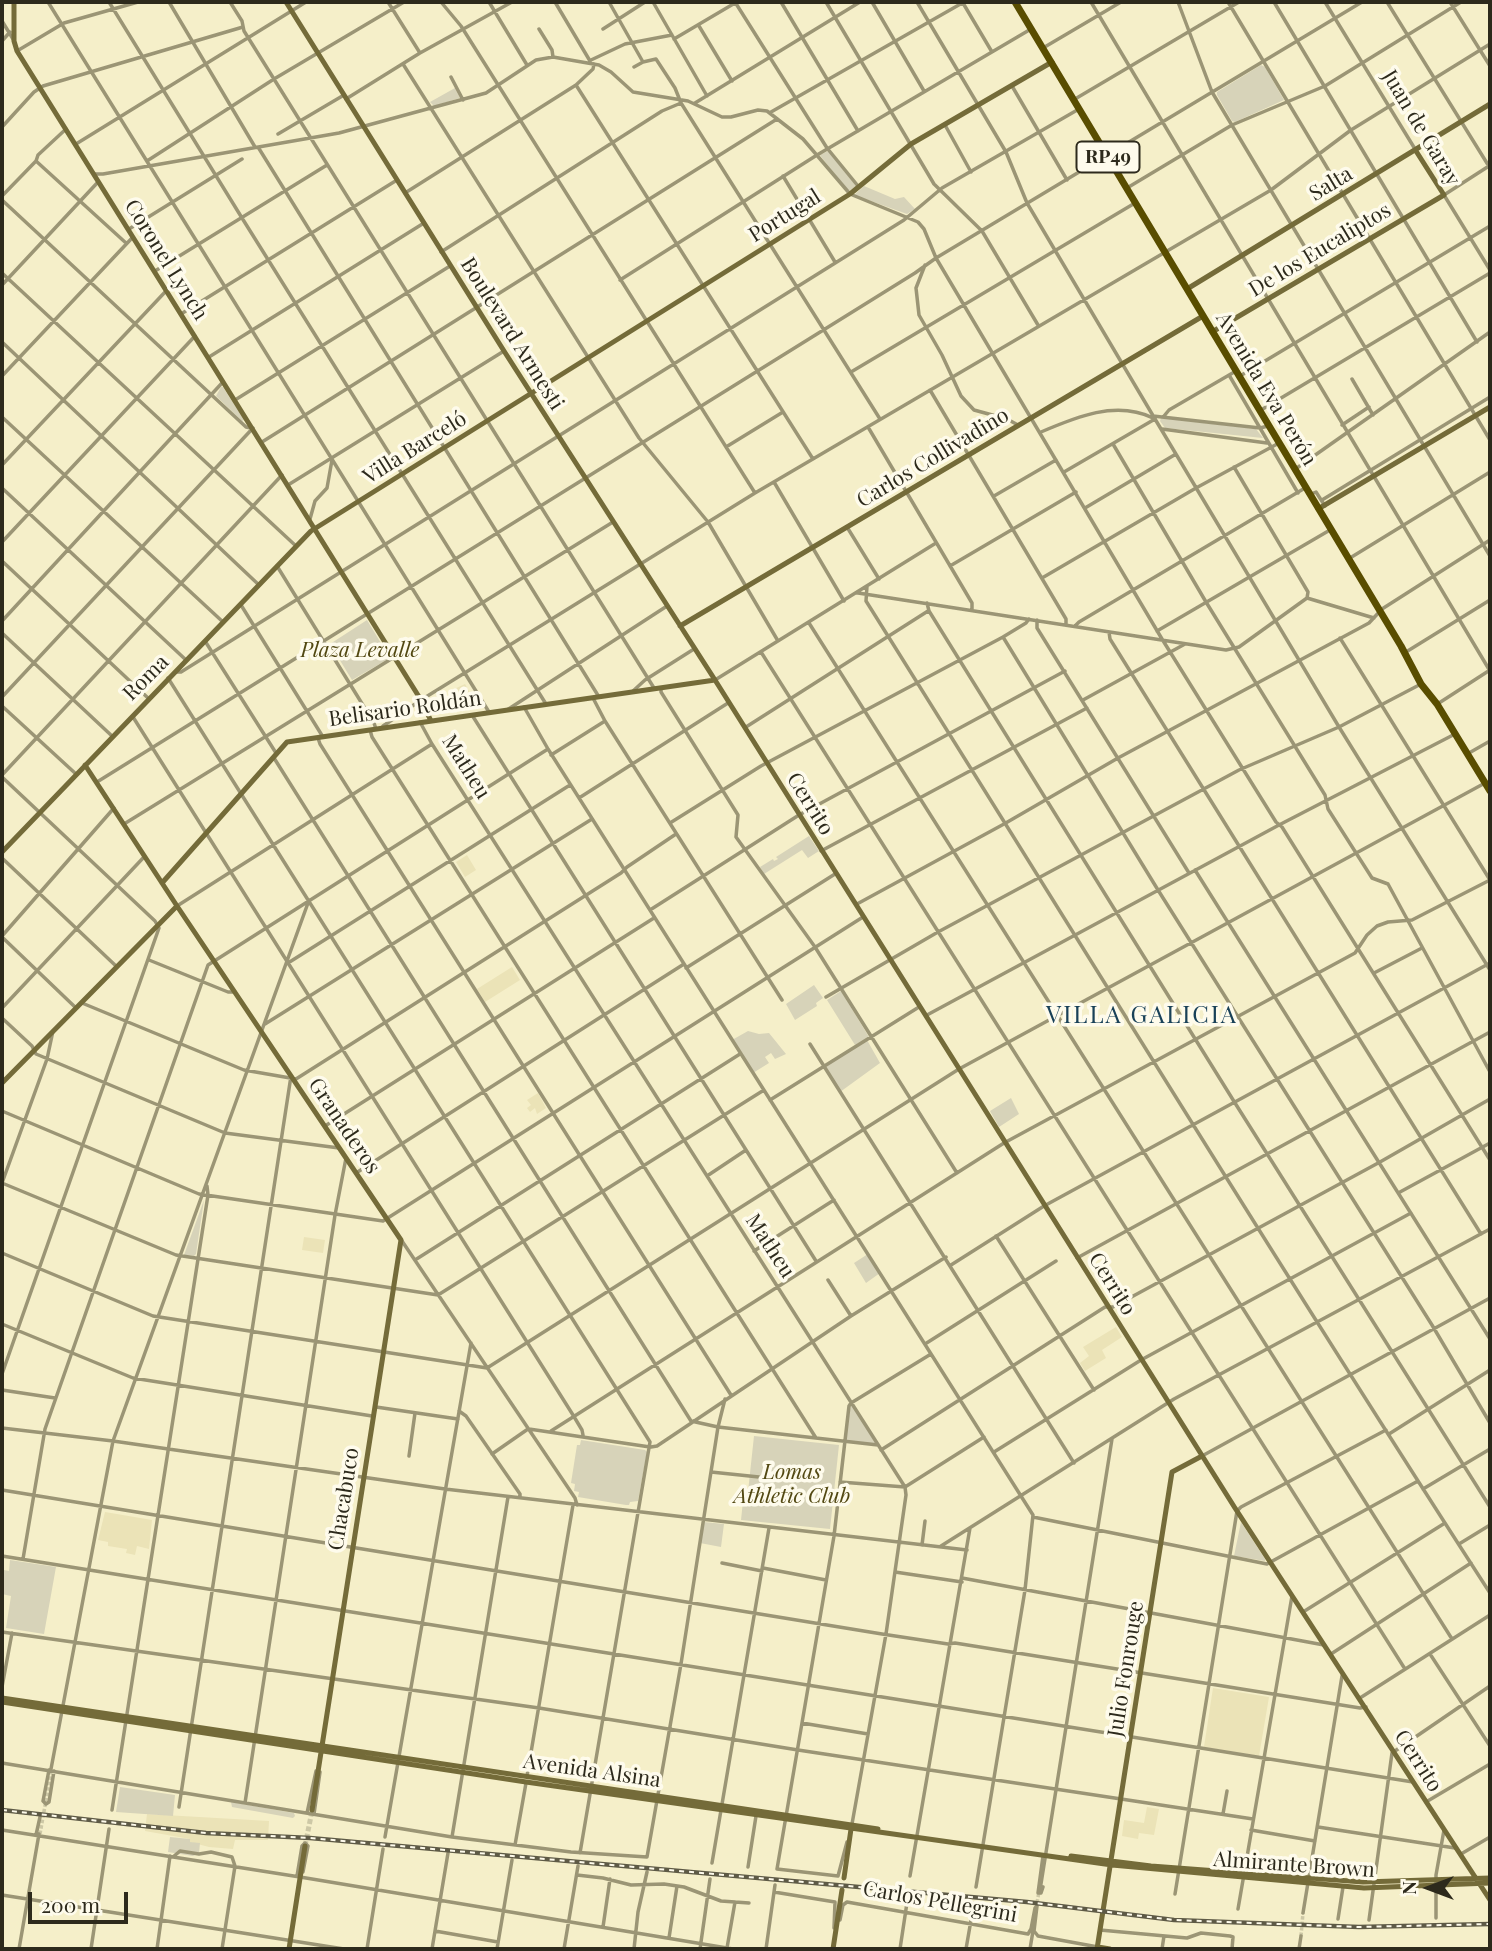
<!DOCTYPE html>
<meta charset="utf-8">
<style>
body{margin:0}
#map{position:relative;width:1492px;height:1951px;overflow:hidden;background:#f5efc9;font-family:"Playfair Display",serif}
canvas{display:block}
.frame{position:absolute;inset:0;border:4px solid #2d2a1c;pointer-events:none}
.north{position:absolute;left:1394px;top:1853px;width:70px;height:70px;-webkit-text-stroke:5px #fefbec;paint-order:stroke;rotate:270deg;font-size:19px;font-weight:700;line-height:28px;text-align:center;color:#2d2a1c}
.north::after{content:'';display:block;margin:auto;width:24px;height:32px;background:#2d2a1c;clip-path:polygon(50% 0,100% 100%,50% 72%,0 100%)}
.scale{position:absolute;left:28px;top:1892px;width:100px;height:32px;box-sizing:border-box;border:4px solid #2d2a1c;border-top:0;padding-left:9px;font-size:21px;line-height:24px;white-space:nowrap;color:#2d2a1c;-webkit-text-stroke:5px #fefbec;paint-order:stroke}
</style>
<div id="map">
<canvas width="1492" height="1951"></canvas>
<div class="frame"></div>
<div class="north">N</div>
<div class="scale">200 m</div>
</div>
<script>
const context = document.querySelector('canvas').getContext('2d');
context.lineJoin = 'round';
function paint(path, color) {
  context.fillStyle = color;
  context.fill(path, 'evenodd');
}
function trace(path, color, width, dash) {
  context.strokeStyle = color;
  context.lineWidth = width;
  context.lineCap = dash ? 'butt' : 'round';
  context.setLineDash(dash || []);
  context.stroke(path);
}
function drawText(font, color, halo, rows, align = 'center') {
  context.font = font + ' "Playfair Display",serif';
  context.lineWidth = 7;
  context.setLineDash([]);
  context.textBaseline = 'middle';
  context.strokeStyle = halo;
  context.fillStyle = color;
  for (const [text, x, y, turn = 0] of rows) {
    context.save();
    context.translate(x, y);
    context.rotate((+turn || 0) * Math.PI / 180);
    context.textAlign = isNaN(turn) ? turn : align;
    if (halo) context.strokeText(text, 0, 0);
    context.fillText(text, 0, 0);
    context.restore();
  }
}
paint(new Path2D(`
 M465,684L472,697L457,704L450,691Z
 M467,855L476,870L465,877L456,862Z
 M512,967L520,980L485,1002L477,989Z
 M538,1093L546,1108L537,1114L535,1108L530,1112L527,1108L531,1105L527,1100Z
 M304,1237L325,1240L323,1253L302,1250Z
 M1116,1327L1122,1337L1102,1350L1106,1358L1085,1371L1080,1363L1089,1356L1083,1347Z
 M105,1512L152,1520L149,1549L137,1546L135,1555L126,1553L127,1549L108,1546V1542L98,1540Z
 M1213,1688L1269,1697L1259,1756L1204,1747Z
 M1147,1807L1159,1809L1154,1835L1139,1833L1138,1839L1122,1836L1124,1820L1144,1823Z
 M147,1814L269,1821L268,1840H235L233,1849L209,1847L190,1842V1839L145,1831Z`), '#ebe3b7');
paint(new Path2D(`
 M1261,65L1265,67L1284,100L1235,122L1232,121L1217,95V92Z
 M455,88L460,98L434,106L430,102Z
 M828,151L857,187L848,191L822,158L820,155Z
 M864,186L895,199L904,197L915,209L907,214L854,195Z
 M221,387H223L244,420L242,421L216,396Z
 M1161,418L1256,429L1263,438L1165,428L1160,421Z
 M367,620L390,658L352,680L330,644Z
 M809,836L819,851L808,858L802,850L764,874L760,867L773,859L774,861L778,859L776,857Z
 M814,985L823,998L816,1003L817,1006L795,1020L786,1004Z
 M841,991L869,1037L855,1045L827,1000Z
 M748,1031L759,1034L769,1033L786,1054L775,1059L771,1053L765,1057L769,1063L753,1073L732,1040Z
 M867,1040L880,1063L840,1092L824,1066Z
 M1011,1098L1019,1114L999,1127L990,1111Z
 M204,1200L196,1254L194,1256L184,1255Z
 M868,1254L880,1273L866,1283L854,1263Z
 M851,1403L878,1445L845,1442Z
 M754,1436L839,1445L830,1529L741,1520L743,1501H747Z
 M581,1440L645,1450L647,1452L638,1501L630,1502L629,1505H626L578,1497L579,1492L574,1491L575,1484L571,1483L577,1445H580Z
 M704,1522L724,1524L721,1547L700,1543Z
 M1241,1522L1265,1559V1561L1234,1556Z
 M10,1560L56,1567L44,1634L6,1628L11,1596L2,1594L4,1570L9,1571Z
 M120,1787L175,1795L173,1816L116,1812Z
 M231,1802L294,1813L295,1816L293,1818L232,1807Z
 M170,1837L190,1839V1842L200,1843L199,1853L193,1856L168,1852Z`), '#d7d3b9');
trace(new Path2D(`
 M40,1834L51,1772
 M1036,1908L1039,1892
 M1301,1936L1303,1913`), '#cdc8a6', 3.5, [3.5, 2]);
trace(new Path2D(`
 M305,1846L312,1811`), '#cdc8a6', 5, [5, 2.5]);
trace(new Path2D(`
 M48,2L489,712
 M109,2L242,218L546,704
 M169,2L255,147
 M230,2L242,21L244,31L654,688
 M388,2L420,53
 M441,2L461,26L755,493
 M489,2L527,65
 M555,2L590,61
 M653,2L707,96
 M735,2L827,148L858,186
 M781,2L858,131
 M826,2L934,184L982,231L1038,325
 M872,2L924,91
 M917,2L1006,152L1027,203L1155,419L1339,727L1490,970
 M1091,2L1490,671
 M1178,2L1212,92L1490,556
 M1228,2L1490,440
 M1274,2L1477,342
 M1325,2L1415,149
 M1387,2L1490,168
 M1450,2L1490,66
 M963,3L992,52
 M2,21L13,39
 M699,26L732,81
 M539,29L552,50L553,57
 M603,29L645,2
 M674,39L735,3
 M2,41L10,32
 M1043,48L1121,2
 M17,51L64,23L138,2
 M591,60L625,44L672,35
 M403,64L639,438L708,522L778,641
 M634,67L643,62
 M451,77L463,100
 M576,85L813,459
 M1012,86L1067,180
 M346,99L420,53L512,2
 M1075,99L1239,2
 M681,103L880,419
 M695,103L860,2
 M771,112L964,2
 M945,125L971,172
 M2,127L34,92L43,86L243,27
 M278,134L344,95
 M76,144L306,2
 M258,147L599,697
 M36,161L126,243
 M147,161L274,79L404,2
 M1489,166L1444,195L1490,270
 M94,174H103L339,133L486,93L536,60L553,57L599,65L611,72L633,92L688,101L722,117H731L758,110L767,111L803,139L850,194L918,222L924,229L936,258L1162,639L1276,822L1282,827L1490,1160
 M783,176L835,262
 M1127,188L1232,125L1325,86L1461,2
 M405,193L576,85L593,69L594,64
 M2,196L36,161L38,155L66,129
 M2,200L246,427L251,428
 M129,229L242,159
 M441,252L662,111L681,103L675,88L656,59L643,62L609,2
 M925,265L916,288L919,315L942,355L961,396L974,410L1007,419L1018,425
 M155,271L327,165
 M2,273L296,546
 M620,280L817,155L1031,29
 M2,285L98,182
 M181,314L397,180
 M2,342L259,585
 M209,357L424,223
 M851,372L1135,203
 M1229,375L1298,493
 M2,376L132,238
 M1240,376L1490,226
 M1352,379L1373,415
 M930,390L1066,619V625
 M235,400L450,266
 M1261,410L1490,273
 M1153,416L1260,428L1268,426
 M1164,416L1169,410L1236,371
 M2,417L223,622
 M1342,425L1369,407
 M868,427L972,603V610
 M1162,429L1267,443
 M1041,432C1076,417 1116,400 1153,418
 M262,442L777,119
 M1113,444L1206,602L1325,795L1328,809L1372,878L1388,884L1490,1072
 M726,447L783,412
 M2,465L166,291
 M1234,467L1308,592L1307,598
 M1294,470L1490,332
 M1064,472L1155,419
 M774,482L844,601
 M288,485L504,351
 M2,488L186,660
 M1311,494L1316,492L1325,506
 M994,496L1056,460
 M1322,500L1490,397
 M1085,508L1176,454
 M310,519L315,501L327,488L332,460
 M847,527L879,579
 M2,542L195,336
 M1350,558L1490,472
 M2,561L148,698
 M277,566L374,723L376,729
 M950,566L1076,492
 M1042,578L1196,488L1279,443
 M867,586L866,601C1074,932 1278,1265 1490,1593
 M858,593L1226,650L1239,647L1307,598L1374,618
 M927,603L929,611L1235,1103L1490,1507
 M241,605L323,737
 M1037,620V628L1189,873
 M2,621L222,383
 M809,623L1452,1639
 M1076,625L1079,622L1305,488
 M1157,631L1330,530
 M1109,632L1110,639L1481,1234
 M2,633L112,736
 M1003,637L1158,890L1432,1325L1490,1423
 M1340,638L1490,880
 M205,641L276,753
 M761,652L1405,1669
 M1406,652L1490,600
 M176,672H181L904,220L942,188L1079,109
 M168,678L650,1442L580,1853
 M715,680L936,543
 M661,688V692L738,815L736,837L815,947L957,1173
 M633,691L645,680L694,649
 M2,697L253,428
 M593,698L605,721L782,1000
 M1083,700L1185,644
 M1439,703L1490,670
 M2,706L76,774
 M524,707L548,749L1033,1515L1025,1590L976,1887
 M507,710L667,606
 M472,715L816,1261
 M133,717L573,1415L582,1430L583,1435
 M420,722L432,744L905,1487L906,1495L886,1634L852,1824
 M383,726L421,700L755,493L1271,190L1351,130L1490,44
 M746,727L928,611
 M370,730L372,737L816,1438
 M318,738L320,744L731,1395
 M1469,753L1490,741
 M551,755L605,721
 M274,758L691,1421L718,1427L878,1445
 M2,775L282,475
 M2,777L155,921L159,928L2,1374
 M97,782L915,273L936,258L1362,2
 M579,798L728,703
 M670,823L761,766L1003,637L1026,623L1029,619
 M124,824L613,522
 M821,851L1087,708
 M2,858L116,966
 M1195,870L1490,1339
 M857,904L1004,824L1118,758L1369,623L1382,609L1490,540
 M177,906L432,744
 M650,910L799,815L1065,671
 M2,936L114,808
 M2,937L75,1007
 M149,960L228,992H235
 M288,963L570,785
 M686,968L835,874
 M1374,973L1422,948
 M826,997L938,932L1239,770L1339,727L1421,684
 M82,1003L244,1070L296,1079L621,873L627,867L676,834
 M2,1008L144,857
 M927,1015L1279,825L1455,734
 M2,1018L32,1046L36,1054L225,1133L339,1148
 M265,1024L592,819
 M810,1044L1074,1463
 M770,1100L919,1007
 M2,1111L199,1194L383,1221L863,917
 M325,1126L654,918
 M356,1173L684,964
 M707,1176L746,1150
 M2,1183L176,1255L438,1295L764,1090
 M2,1183L47,1059L53,1031
 M1400,1192L1490,1143
 M996,1236L1094,1390
 M402,1241L575,1498L577,1505
 M754,1251L834,1200
 M2,1253L153,1316L487,1368L959,1069L1485,783
 M1077,1258L1490,1032
 M415,1260L740,1054
 M951,1265L1044,1206L1490,963
 M828,1280L851,1316
 M2,1324L133,1378L372,1416
 M925,1344L1056,1261
 M2,1390L55,1398
 M376,1407L458,1419
 M459,1411L466,1416L520,1494V1498
 M2,1428L113,1441L445,1489L967,1550
 M529,1429L650,1447
 M551,1431L1004,1143L1355,953L1367,935L1377,926L1388,922L1412,920L1490,880
 M1389,1434L1490,1370
 M651,1447L657,1446L851,1316L946,1257
 M881,1450L1105,1307H1113L1380,1162L1490,1099
 M994,1452L1141,1360L1411,1213
 M492,1454L528,1429
 M409,1456L415,1413
 M1202,1456L1490,1298
 M711,1472L759,1477
 M840,1482L905,1487L984,1437
 M1423,1489L1490,1449
 M2,1490L882,1634L948,1644L955,1643L1360,1708L1366,1707
 M1033,1517L1267,1564L1418,1481
 M1459,1544L1490,1525
 M922,1545L925,1521
 M941,1546L1174,1399L1490,1229
 M2,1556L1413,1782
 M23,1559L45,1429L208,965L548,749
 M722,1563L762,1571
 M763,1568L826,1580
 M895,1572L962,1582
 M962,1578L1324,1645
 M1303,1612L1445,1523
 M2,1632L539,1708L798,1750L1253,1819
 M1331,1654L1471,1563
 M1430,1654L1490,1746
 M2,1687L12,1633
 M1360,1698L1490,1615
 M802,1723L868,1734
 M2,1763L452,1837L571,1852L647,1857L681,1664L718,1427L725,1399
 M51,1769L113,1441L308,903
 M49,1770L43,1801L46,1804L49,1802L54,1771
 M527,1776L573,1505
 M1426,1802L1490,1764
 M245,1803L335,1215L346,1158
 M179,1807L291,1076
 M112,1810L208,1195L207,1186
 M307,1813L316,1771
 M314,1814L320,1772
 M1223,1814L1227,1791
 M1318,1827L1455,1848
 M2,1830L300,1877L733,1949
 M1251,1830L1315,1841
 M36,1835L40,1817
 M385,1837L471,1343
 M452,1837L508,1497
 M847,1842L838,1876L777,1869L834,1536L849,1406L851,1403L931,1354
 M515,1845L526,1783
 M1461,1854L1490,1837
 M173,1857L180,1851L199,1854L211,1852L232,1857L235,1866L222,1949
 M712,1863L769,1528
 M748,1867L756,1816
 M577,1875L603,1878L631,1885L664,1884L684,1887L721,1901L749,1903
 M297,1876L302,1846L305,1843L308,1846L303,1872
 M910,1876L970,1528
 M1043,1887L1041,1893H1038L1043,1856
 M1040,1890L1112,1439
 M774,1892L835,1902L834,1928
 M1175,1894L1237,1511L1241,1507L1386,1430
 M2,1895L344,1949
 M1238,1909L1292,1596
 M1303,1913L1342,1676
 M1436,1918V1875L1444,1830
 M1338,1919L1343,1887
 M840,1920L843,1905L847,1902L1028,1934
 M1369,1920L1392,1753L1490,1686
 M603,1927L610,1879
 M1100,1930L1187,1938L1201,1933L1230,1936L1233,1937L1232,1949
 M435,1931L498,1942
 M1028,1934L1031,1929L1035,1908L1037,1906L1034,1931L1038,1936
 M1038,1936L1098,1947
 M669,1938L677,1886
 M727,1948L735,1902
 M19,1949L39,1834
 M91,1949L109,1829
 M157,1949L170,1856
 M367,1949L383,1849
 M432,1949L448,1853
 M497,1949L512,1860
 M564,1949L578,1866
 M634,1949L638,1912L647,1872
 M700,1949L710,1879
 M766,1949L775,1885
 M900,1949L908,1896
 M966,1949L974,1903
 M1030,1949L1033,1931
 M1162,1949L1164,1936
 M1299,1949L1301,1936`), '#9b9575', 3.5);
trace(new Path2D(`
 M14,2V41L17,51L421,700L431,721
 M286,2L504,351L715,680L1235,1508L1490,1900
 M1187,289L1490,104
 M1212,332L1444,195L1416,151
 M1318,509L1490,407
 M680,626L1203,316
 M85,765L177,906L401,1240L312,1810
 M2,852L311,531L850,194L911,144L1052,62
 M162,883L287,742L715,680
 M2,1083L177,906
 M2,1698L878,1829
 M2,1702L526,1782L1112,1865L1364,1888L1490,1883
 M1071,1856L1151,1866L1363,1882L1490,1878
 M844,1878L851,1829
 M1098,1947L1110,1949
 M289,1949L305,1846
 M833,1949L842,1890
 M1097,1949L1172,1472L1202,1456`), '#746b39', 5);
trace(new Path2D(`
 M1015,2L1401,646L1421,684L1437,704L1490,791`), '#594d00', 7);
const rail = new Path2D(`
 M2,1810L206,1833L310,1838L1027,1902L1174,1920L1359,1927L1490,1924`);
trace(rail, '#5e5a46', 4.5);
trace(rail, '#fefbec', 2, [5]);
for (const [x, y, w] of [
 [1108,157,63]
]) {
  const box = new Path2D();
  box.roundRect(x - w / 2, y - 15.5, w, 31, 5);
  context.fillStyle = '#fefbec';
  context.fill(box);
  trace(box, '#2d2a1c', 2);
}
drawText('bold 19px', '#2d2a1c', null, [
 ["RP49",1108,157]
]);
drawText('21px', '#2d2a1c', '#fefbec', [
 ["Juan de Garay",1421,128,59],
 ["Salta",1331,184,-31],
 ["Portugal",785,216,-32],
 ["De los Eucaliptos",1320,250,-31],
 ["Coronel Lynch",166,260,58],
 ["Boulevard Armesti",512,334,58],
 ["Avenida Eva Perón",1266,389,59],
 ["Villa Barceló",415,448,-32],
 ["Carlos Collivadino",933,458,-31],
 ["Roma",146,678,-45],
 ["Belisario Roldán",405,709,-8],
 ["Matheu",466,767,58],
 ["Cerrito",810,804,58],
 ["Granaderos",344,1126,56],
 ["Matheu",770,1246,57],
 ["Cerrito",1112,1284,58],
 ["Chacabuco",344,1499,-81],
 ["Julio Fonrouge",1126,1669,-81],
 ["Cerrito",1418,1761,57],
 ["Avenida Alsina",592,1771,8],
 ["Almirante Brown",1294,1865,4],
 ["Carlos Pellegrini",940,1902,10]
]);
drawText('italic 21px', '#524812', '#fefbec', [
 ["Plaza Levalle",360,650],
 ["Lomas",792,1472],
 ["Athletic Club",792,1496]
]);
context.letterSpacing = '2px';
drawText('24px', '#194158', '#fefbec', [
 ["VILLA GALICIA",1142,1016]
]);
context.letterSpacing = '0px';
</script>
